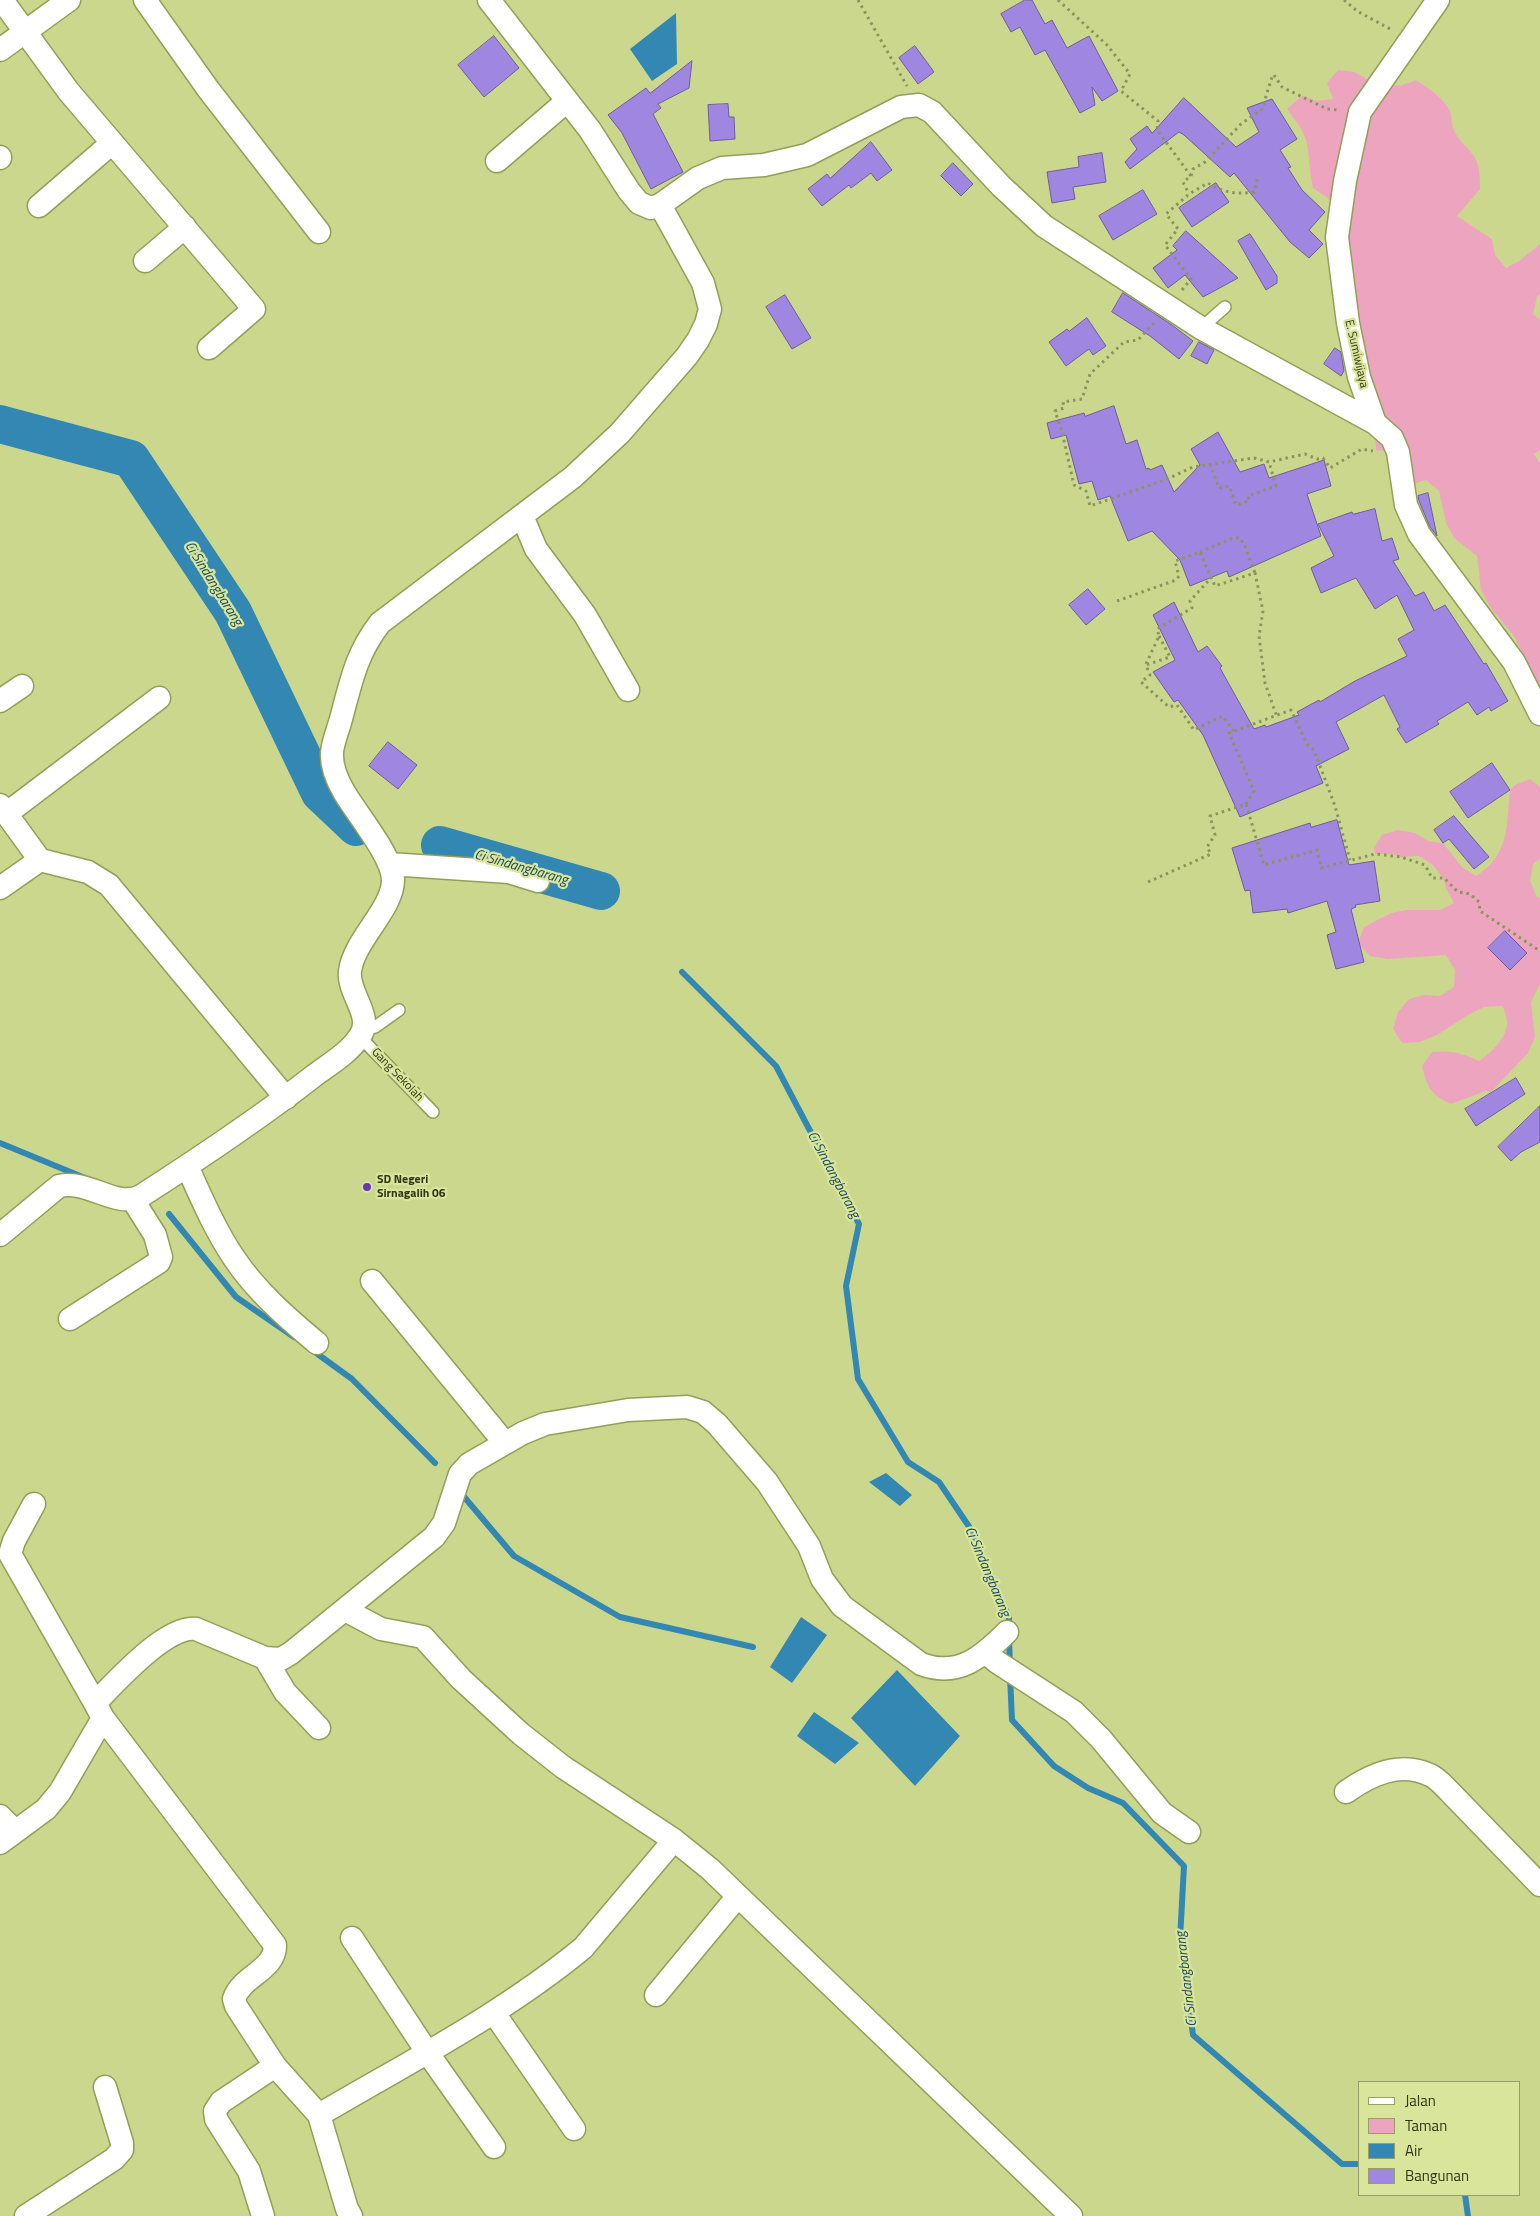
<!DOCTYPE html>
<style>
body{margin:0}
#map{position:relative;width:1540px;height:2216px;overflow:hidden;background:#ccd78e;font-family:"Titillium Web",sans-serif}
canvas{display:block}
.legend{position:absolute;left:1358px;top:2081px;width:162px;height:115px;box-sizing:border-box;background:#d9e59b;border:1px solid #969f67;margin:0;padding:6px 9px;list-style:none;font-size:15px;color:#323619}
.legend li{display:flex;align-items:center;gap:10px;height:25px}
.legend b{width:25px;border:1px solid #969f67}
</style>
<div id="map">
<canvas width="1540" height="2216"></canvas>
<ul class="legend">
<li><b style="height:6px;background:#fff"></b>Jalan</li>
<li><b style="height:14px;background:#eda5bf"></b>Taman</li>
<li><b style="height:14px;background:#3287b3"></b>Air</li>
<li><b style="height:14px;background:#9f86e0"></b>Bangunan</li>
</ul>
</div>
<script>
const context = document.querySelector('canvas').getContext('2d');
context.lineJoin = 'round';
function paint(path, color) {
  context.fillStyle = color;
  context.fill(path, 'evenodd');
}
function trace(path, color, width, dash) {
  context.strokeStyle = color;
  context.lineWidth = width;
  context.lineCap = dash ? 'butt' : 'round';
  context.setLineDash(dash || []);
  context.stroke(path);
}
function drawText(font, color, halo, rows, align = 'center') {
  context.font = font + ' "Titillium Web",sans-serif';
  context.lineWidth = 4.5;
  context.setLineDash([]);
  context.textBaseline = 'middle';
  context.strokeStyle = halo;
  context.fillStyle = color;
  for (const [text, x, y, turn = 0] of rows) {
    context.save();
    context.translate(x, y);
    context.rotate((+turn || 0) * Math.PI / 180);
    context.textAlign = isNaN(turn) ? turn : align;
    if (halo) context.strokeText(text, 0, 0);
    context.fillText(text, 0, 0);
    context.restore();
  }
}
paint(new Path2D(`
 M1338,70L1354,72L1367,79L1383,84L1400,86L1416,80C1428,88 1443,97 1450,111C1452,117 1451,125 1454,130C1458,141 1467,146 1473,155C1480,164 1480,178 1480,189L1457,216L1492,239L1495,255L1506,268L1519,261L1540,244V294L1537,297L1533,314L1540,320V450L1534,454L1540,463V714L1522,668V652L1514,636L1490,607L1481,590L1477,556L1454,538L1446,523L1439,491L1426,480L1413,484L1398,452L1376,450L1375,428L1342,208L1313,188C1309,172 1310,156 1306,140C1303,129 1294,119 1287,109L1302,96L1317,101L1333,99L1327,83Z
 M1530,779L1540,787V859L1533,864L1530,881L1537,897L1540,898V984L1531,1002L1535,1037L1528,1053L1491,1092L1486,1091L1451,1104C1431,1094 1427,1088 1422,1066L1432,1052C1450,1050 1463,1053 1479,1061C1491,1053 1507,1038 1507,1022C1507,1017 1504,1011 1503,1006L1484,1007L1468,1015L1437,1035L1420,1042L1402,1043L1393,1029L1398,1012L1409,999L1424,995L1440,996L1454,987L1455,970L1446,955L1388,959L1370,956L1358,943L1364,927L1391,913L1407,910H1440L1454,903L1446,888L1443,878L1433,865L1419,856L1401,857L1393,854H1375L1374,848L1382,835L1398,830L1415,833L1428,841L1443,843L1462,867L1476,876C1510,854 1506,827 1510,790L1515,785Z`), '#eda5bf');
paint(new Path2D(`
 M676,13L677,64L652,81L630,49Z
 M886,1473L912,1495L900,1506L869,1482Z
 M801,1617L827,1635L792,1683L770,1667Z
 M897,1670L960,1736L915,1786L851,1718Z
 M814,1712L859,1743L835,1764L797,1736Z`), '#3287b3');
trace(new Path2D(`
 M682,972L776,1066L859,1224L846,1286L858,1379L908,1462L939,1482L970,1528L1009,1617V1628
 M0,1143L85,1178
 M169,1214L236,1297L294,1337
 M312,1350L352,1379L435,1463
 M460,1492L514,1556L620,1617L753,1647
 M1009,1638L1010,1666
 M1010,1676L1012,1720L1054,1766L1088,1788L1123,1803L1184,1866L1180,1939L1193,2035L1342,2164H1359
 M1465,2195L1468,2216`), '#3287b3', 6);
trace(new Path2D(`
 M0,424L131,459L233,612L320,793L356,827
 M440,845L601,891`), '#3287b3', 38);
const building = new Path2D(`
 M1025,0H1032L1045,24L1052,20L1067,48L1089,36L1118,91L1102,101L1092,87L1095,105L1080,113L1045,50L1035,55L1020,27L1011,32L1001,14Z
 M494,36L519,68L484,97L458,65Z
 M915,46L934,72L918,84L899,58Z
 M692,61L689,88L658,104L661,108L653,114L683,172L651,189L622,133L608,115L646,88L650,93Z
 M1184,98L1236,147L1259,132L1247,108L1272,99L1297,139L1280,150L1291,167L1288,168L1302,190L1325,212L1309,230L1323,244L1309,258L1290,242L1234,173L1230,177L1184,135L1179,132L1130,169L1125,162L1137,149L1130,139L1147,126L1152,133Z
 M728,104L729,117H734L735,139L710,141L708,105Z
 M871,142L892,170L877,181L871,173L851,188L849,185L822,206L808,189L827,174L830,178Z
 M1102,153L1106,182L1073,187L1075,199L1052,203L1047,172L1079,167L1078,157Z
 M953,163L973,184L961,196L941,176Z
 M1216,183L1229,202L1192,227L1179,208Z
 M1143,190L1157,214L1113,240L1099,216Z
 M1186,231L1238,278L1203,297L1185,275L1168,288L1153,268L1177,250L1173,246Z
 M1250,234L1277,276V283L1266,290L1238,241Z
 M1123,293L1172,325L1193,341L1179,359L1150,336L1112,312Z
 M785,295L811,338L792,349L766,307Z
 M1087,318L1106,346L1093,355L1089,349L1066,366L1049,342L1067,329L1069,331Z
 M1199,342L1214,350L1207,364L1191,356Z
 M1335,348L1341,352L1344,371L1341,376L1324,364Z
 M1114,406L1126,444L1137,440L1146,469L1149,468L1150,470L1162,465L1174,492L1200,465L1191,449L1218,432L1240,472L1264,464L1269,478L1324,460L1331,486L1307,494L1321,536L1229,577L1227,571L1190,586L1180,560L1152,531L1128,541L1110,496L1098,500L1092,481L1079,484L1066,435L1051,439L1047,423L1084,413L1085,416Z
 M1428,493L1437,536L1430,527L1419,501L1418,496Z
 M1375,509L1382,541L1392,538L1399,559L1393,561L1415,596L1424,592L1434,611L1445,605L1484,664L1486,663L1508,701L1491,711L1489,707L1477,715L1468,702L1437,721L1439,724L1406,743L1397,729L1400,727L1384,695L1336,722L1349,749L1316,766L1323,783L1240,817L1203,735L1178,700L1174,702L1153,672L1175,660L1153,615L1174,602L1198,652L1207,646L1222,666L1220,668L1254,729L1265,725L1266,727L1299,715L1297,712L1319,700L1320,702L1355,681L1407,656L1398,639L1414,630L1397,595L1375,609L1356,578L1321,593L1311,568L1334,556L1318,524L1352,512L1353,514Z
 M1088,589L1105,609L1086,625L1069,605Z
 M388,742L417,765L398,789L369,766Z
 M1492,763L1510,790L1468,818L1450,792Z
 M1454,816L1489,857L1474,869L1449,839L1443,843L1434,830Z
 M1337,820L1349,865L1374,861L1380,901L1355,905L1356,907L1351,909L1364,962L1336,969L1327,935L1336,932L1327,901L1288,913L1287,909L1253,913L1250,890L1245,891L1232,848L1310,823L1311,827Z
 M1505,931L1527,953L1510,970L1488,948Z
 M1516,1078L1525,1094L1476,1126L1465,1109Z
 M1540,1106V1142L1521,1152L1511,1161L1498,1147Z`);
paint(building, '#9f86e0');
trace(building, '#6e5d9a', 1);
const service = new Path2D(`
 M1201,328L1225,307
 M364,1030L375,1027L399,1010
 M360,1037L433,1112`);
const minor = new Path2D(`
 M2,0L69,92L254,309L209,348
 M145,0L208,89L319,232
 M489,0L590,130L629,191L639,203L651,208L660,205L698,178L722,168L764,165L807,155L901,107L919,105L932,112L1001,186L1044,226L1201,328L1375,423L1392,438L1398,452L1406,505L1419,534L1514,662L1540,714
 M0,50L69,0
 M0,157V158
 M497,161L567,101
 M39,206L112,143
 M145,261L185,227
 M1375,423L1359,377L1348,323L1337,237L1345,181L1360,112L1438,0
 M522,516L536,549L585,615L628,690
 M0,701L22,686
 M0,805L40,860L88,872L109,885L286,1098
 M6,814L159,698
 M389,864L509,872L538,881
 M0,888L40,860
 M187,1166C201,1197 215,1230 234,1258C256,1291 287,1318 317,1343
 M0,1235L59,1186C88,1179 116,1209 141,1196C200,1158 259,1119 315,1075C330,1064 350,1052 360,1036C374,1016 347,993 350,971C354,940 393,909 393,880C393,857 356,813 344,792C337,780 331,766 332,752C333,742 338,730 341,719C351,682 356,654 380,623L573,477L620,433L687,356L698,340L706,324L710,309L703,283L660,205
 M372,1281L504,1442
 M70,1319L159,1262L161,1257L155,1235L133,1200
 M34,1504L14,1541L10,1554L95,1703
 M345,1610L381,1629L423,1637L461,1679L521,1734L563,1767L674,1840L710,1869L1071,2216
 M986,1653L997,1662L1074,1712L1101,1739L1162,1813L1189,1832
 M265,1658L285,1692L319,1728
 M103,1718L275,1945C276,1970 241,1976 234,1999L236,2006L275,2066L319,2115L347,2209L351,2216
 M1346,1792C1371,1774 1400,1761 1430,1775C1437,1778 1443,1785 1448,1790L1540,1885
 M0,1816L15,1831
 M0,1843L46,1809L60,1792L103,1718L95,1703C115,1683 166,1625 196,1629L265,1658L281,1659L291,1653L434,1537L444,1523L460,1474L469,1464L523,1433L545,1424L628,1410L687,1407L703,1412L717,1424L767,1482L809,1546L822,1579L842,1606L921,1664C958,1678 982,1657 1007,1632
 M352,1938L427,2052L494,2147
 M656,1995L738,1896
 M494,2013L574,2129
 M319,2115C409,2062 503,2014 583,1948L674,1840
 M26,2216L114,2159L122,2150V2143L105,2087
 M263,2216L249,2171L216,2119L215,2111L221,2102L275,2066`);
trace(service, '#949e57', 14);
trace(minor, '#949e57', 25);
trace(new Path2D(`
 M858,0L907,86
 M1058,0L1107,45L1130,74L1121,91L1158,121L1157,130L1191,176L1183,182L1189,194
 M1344,0L1357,11L1392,30
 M1274,75L1282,87L1327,109L1338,110
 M1191,176L1193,169L1205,162L1241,124L1262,109L1273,74
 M1182,290L1191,279L1165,245L1178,229L1166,214L1189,194L1208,183C1221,192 1238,195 1254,192L1258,176
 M1154,323L1138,340L1124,342L1090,374L1082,399L1063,402L1064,408L1055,411L1062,432L1074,485L1086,491L1090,506L1165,480L1193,467L1254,458L1269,462L1305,454L1317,459L1323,458L1330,468L1362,449L1373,451
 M1210,464L1219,488L1229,486L1236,505L1249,501L1248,496L1276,486L1269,462
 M1200,552L1233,538H1240L1245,546L1255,573
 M1117,601L1176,580L1179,576L1175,561L1200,552L1215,586L1255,573L1263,611L1259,636L1265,683L1277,717
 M1159,636L1170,657L1146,665L1150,675L1141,682L1169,707L1177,705L1194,730L1222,716L1234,731
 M1146,664L1159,636L1157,629L1192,608L1190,601L1210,579
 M1246,804L1254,791L1229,733L1291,710L1307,744L1314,750L1335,806L1350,860
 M1148,882L1211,854L1207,847L1215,835L1210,816L1246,804L1264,865L1317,850L1321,868L1375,854L1401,857L1425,865L1432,878H1444L1458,892L1470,894L1479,902L1480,911L1540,951`), '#8b945d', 3, [2.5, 4]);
trace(service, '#fff', 11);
trace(minor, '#fff', 22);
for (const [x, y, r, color] of [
 [367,1187,5,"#663ab1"]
]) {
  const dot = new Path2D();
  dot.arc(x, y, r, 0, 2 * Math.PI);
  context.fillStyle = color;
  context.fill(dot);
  trace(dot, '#d9e59b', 2);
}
drawText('12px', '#323619', '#d9e59b', [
 ["E. Sumiwijaya",1356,354,77],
 ["Gang Sekolah",397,1075,46]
]);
drawText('bold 12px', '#323619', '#d9e59b', [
 ["SD Negeri",377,1180],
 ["Sirnagalih 06",377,1194]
], 'left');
drawText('italic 14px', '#19465f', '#d9e59b', [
 ["Ci Sindangbarang",213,584,58],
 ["Ci Sindangbarang",521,868,16],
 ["Ci Sindangbarang",833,1175,62],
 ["Ci Sindangbarang",987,1572,67],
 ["Ci Sindangbarang",1187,1979,-97]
]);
</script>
